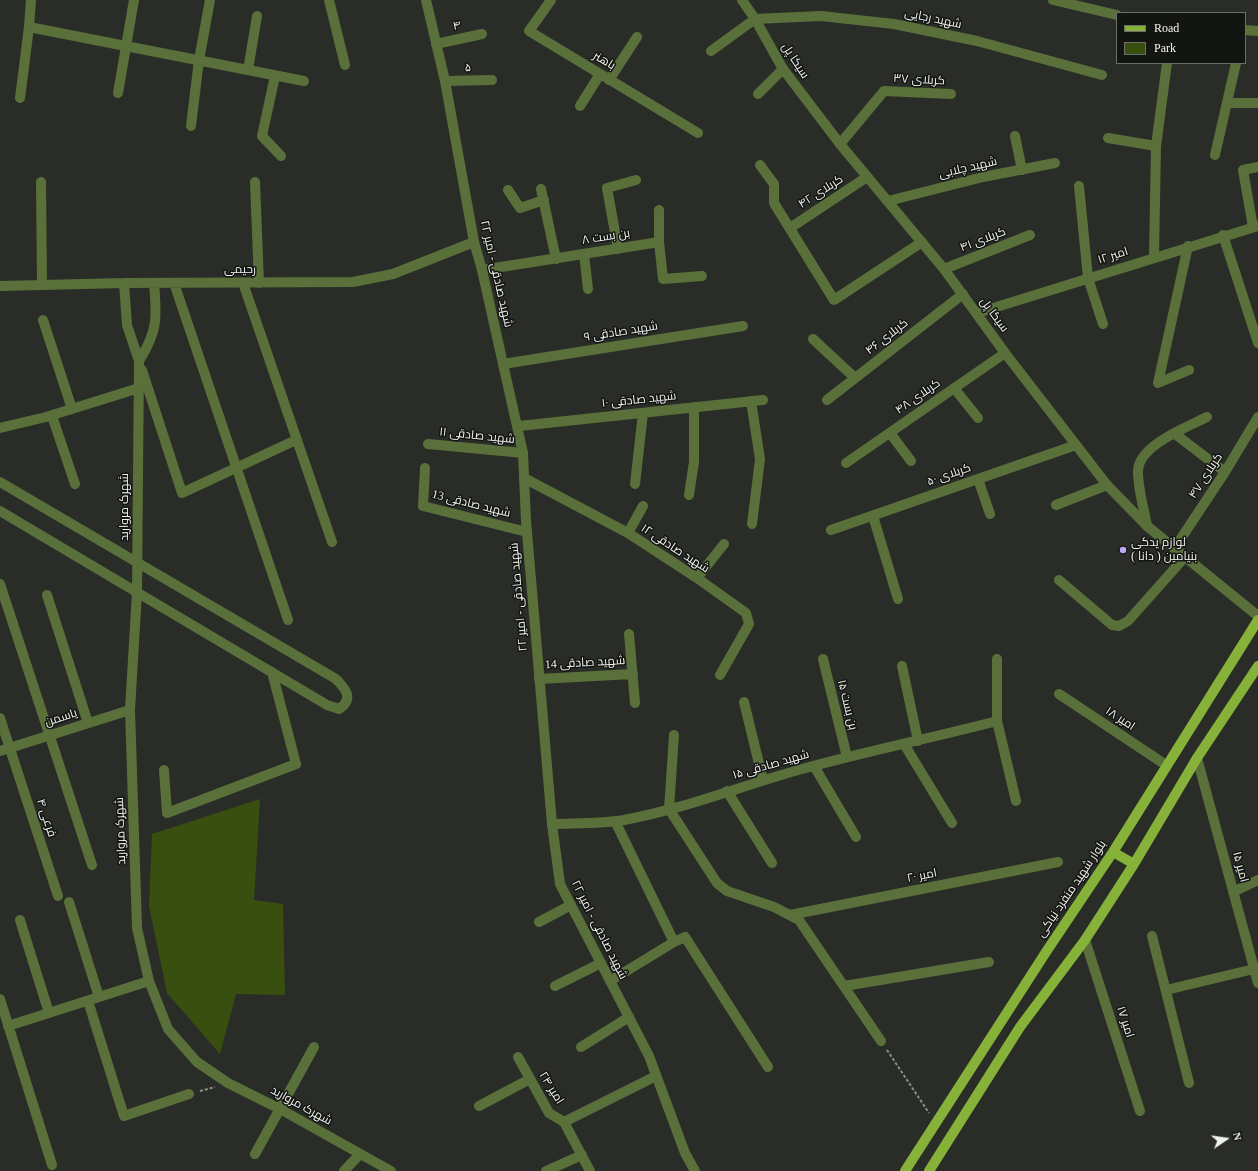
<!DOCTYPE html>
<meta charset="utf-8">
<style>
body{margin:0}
#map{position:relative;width:1258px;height:1171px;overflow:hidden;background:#2a2d27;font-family:"Times New Roman",serif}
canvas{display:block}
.legend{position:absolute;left:1116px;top:12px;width:130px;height:52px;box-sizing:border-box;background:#131512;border:1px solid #6c6e6b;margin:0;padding:5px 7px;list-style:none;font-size:12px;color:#f2f4f0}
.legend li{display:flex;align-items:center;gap:8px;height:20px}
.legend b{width:20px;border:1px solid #6c6e6b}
.north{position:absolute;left:1206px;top:1119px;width:40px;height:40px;-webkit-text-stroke:3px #131512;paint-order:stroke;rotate:77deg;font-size:11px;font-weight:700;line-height:16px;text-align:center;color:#f2f4f0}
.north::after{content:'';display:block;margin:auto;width:14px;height:18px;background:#f2f4f0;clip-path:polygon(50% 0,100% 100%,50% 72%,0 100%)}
</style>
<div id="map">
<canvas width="1258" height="1171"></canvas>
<ul class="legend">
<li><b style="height:5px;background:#86b239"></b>Road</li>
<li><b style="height:11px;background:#394f10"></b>Park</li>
</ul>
<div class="north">N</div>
</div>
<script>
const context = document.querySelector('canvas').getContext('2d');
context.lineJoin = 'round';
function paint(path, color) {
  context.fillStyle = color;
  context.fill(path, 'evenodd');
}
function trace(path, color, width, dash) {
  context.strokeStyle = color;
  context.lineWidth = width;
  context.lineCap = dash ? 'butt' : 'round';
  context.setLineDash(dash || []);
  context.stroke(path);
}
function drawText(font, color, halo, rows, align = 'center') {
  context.font = font + ' "Times New Roman",Cairo,serif';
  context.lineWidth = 3;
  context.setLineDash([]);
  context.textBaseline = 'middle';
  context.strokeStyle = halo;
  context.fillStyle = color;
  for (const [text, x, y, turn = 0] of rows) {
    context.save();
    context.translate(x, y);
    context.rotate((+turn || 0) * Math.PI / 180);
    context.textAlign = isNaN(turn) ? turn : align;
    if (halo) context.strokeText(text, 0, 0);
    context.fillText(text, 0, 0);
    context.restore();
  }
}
paint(new Path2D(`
 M260,799L254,900L283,904L285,995L236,994L220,1054L167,993L149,906L152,834Z`), '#394f10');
trace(new Path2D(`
 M887,1050L929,1113
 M200,1091L215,1087`), '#8b8e89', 2, [3, 2]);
trace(new Path2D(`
 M329,0L345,65
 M551,0L529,31L698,133
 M1053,0L1117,15
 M29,27L304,81
 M1245,30L1258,31
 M436,44L482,34
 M711,51L755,19L821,16L894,24L977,41L1102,75
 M248,70L257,16
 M275,76L262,136L281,156
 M609,80L637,37
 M445,81L492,80
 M118,93L134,0
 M758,94L783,69
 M20,98L29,27L31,0
 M1227,103H1258
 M580,106L600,74
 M191,126L199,60L210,0
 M1015,136L1022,170
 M1108,138L1156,146
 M840,144L884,91L951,94
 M1215,155L1236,63
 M760,165L774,184V203L834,300L922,242
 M41,182L42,285
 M255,182L259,283
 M1079,186L1088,278L1103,324
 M541,189L556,259
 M508,190L520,208L544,200
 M888,201L983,177L1055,163
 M659,210V242
 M1253,227L1243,170L1258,167
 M790,228L867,177
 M1223,235L1258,343
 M1188,246L1158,383L1189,370
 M618,249L607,188L636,180
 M584,254L588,289
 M1154,257L1156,146L1167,63
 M944,269L1030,235
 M482,270L659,242L663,279L702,276
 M124,283L127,325L139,361L137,592L130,710L137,928L149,981L168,1029L197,1062L228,1083L280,1109L391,1171
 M174,283L288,620
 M243,283L332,542
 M0,286L124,283L353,282L393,274L474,242
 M977,313L1258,226
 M43,320L72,409
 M813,339L855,378
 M139,361C158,331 157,317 154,283
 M503,364L743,326
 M142,370L182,493L296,440
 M954,388L978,418
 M827,400L963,294
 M751,401L760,459L752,524
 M52,416L75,484
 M519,426L763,400
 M0,428L46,417L139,388
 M890,433L911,461
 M1175,434L1225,472
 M428,444L523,453
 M846,463L1005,353
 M425,468L423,506L527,532
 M524,478L628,533L697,578L746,613L749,624L720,675
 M978,479L990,514
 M0,482L336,679C346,689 354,699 339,709L327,705L0,511
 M635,484L643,413
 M689,495L694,462V407
 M1056,505L1107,485
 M873,516L898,599
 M1147,526C1144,509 1138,489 1138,472C1137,446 1187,427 1207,417
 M831,530L1076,445
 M628,533L643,506
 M1174,549L1225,472L1258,417
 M697,578L724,544
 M1059,580L1112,625L1119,626L1128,621L1184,558
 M0,584L92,865
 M47,595L88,723
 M629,634L635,703
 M823,659L847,757
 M997,659V721L1016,801
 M902,666L918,741
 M539,679L633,674
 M1059,694L1166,765
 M744,702L763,780
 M0,718L58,896
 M674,735L669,809L717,883L727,891L774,907L799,920L881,1041
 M904,744L952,823
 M0,751L130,710
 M1197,758L1258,983
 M814,766L856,837
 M164,770L167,813L296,764L272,672
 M727,791L772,863
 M615,821L674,942L685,937L768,1067
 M552,824C575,823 601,824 624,820C684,809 744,785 802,769C867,751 932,738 997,721
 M1233,892L1258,880
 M69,902L99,997
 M790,915L1058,862
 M20,920L49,1013
 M539,922L571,905
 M1152,936L1189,1083
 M1085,940L1140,1111
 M610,981L674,942
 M555,986L601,963
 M844,986L989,962
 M1166,990L1254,969
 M0,999L52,1165
 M88,1001L124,1116L189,1094
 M8,1026L149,981
 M581,1047L629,1017
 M518,1057L549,1113L564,1122L590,1171
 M479,1106L530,1079
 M564,1122L656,1076
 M255,1154L314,1047
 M344,1171L360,1154
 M546,1171L582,1155`), '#5a703a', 10);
trace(new Path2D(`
 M426,0L445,81L474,242L482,270L523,453L526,521L552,824L560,884L649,1056L685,1153L695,1171
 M742,0L755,19L783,69L840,144L944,269L1005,353L1107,485L1147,526L1258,616`), '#5a703a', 10);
trace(new Path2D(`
 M1113,852L1134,864
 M905,1171L1046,952L1113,852L1258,620
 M929,1171L1020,1027L1085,940L1134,864L1197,758L1258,666`), '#86b239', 10);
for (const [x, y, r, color] of [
 [1123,550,4,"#bfa9f4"]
]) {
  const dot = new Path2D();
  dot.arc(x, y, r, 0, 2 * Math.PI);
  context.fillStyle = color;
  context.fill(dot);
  trace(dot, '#131512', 1.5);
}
drawText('12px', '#f2f4f0', '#131512', [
 ["شهید رجایی",933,19,12],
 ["۴",457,26,-12],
 ["باهنر",604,61,31],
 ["سیکا پل",795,61,57],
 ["۵",468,68,-1],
 ["کربلای ۳۷",919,80,3],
 ["شهید چلابی",968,168,-13],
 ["کربلای ۴۲",821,192,-33],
 ["بن بست ۸",606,237,-9],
 ["کربلای ۴۱",983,240,-21],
 ["امير ۱۲",1113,256,-18],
 ["رحیمی",240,270],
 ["شهید صادقی - امیر ۲۲",496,274,77],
 ["سیکا پل",994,315,54],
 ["شهید صادقی ۹",621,332,-9],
 ["کربلای ۴۶",887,337,-38],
 ["کربلای ۴۸",918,397,-35],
 ["شهید صادقی ۱۰",639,400,-6],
 ["شهید صادقی ۱۱",477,436,6],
 ["کربلای ۵۰",949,475,-19],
 ["کربلای ۴۷",1206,476,-57],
 ["شهید صادقی 13",471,504,14],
 ["شهرک مروارید",125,507,-90],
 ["شهید صادقی ۱۲",675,549,33],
 ["شهید صادقی - امیر ۲۲",519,597,-95],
 ["شهید صادقی 14",585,663,-3],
 ["بن بست ۱۵",847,705,76],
 ["یاسمن",61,718,-18],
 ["امیر ۱۸",1120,719,33],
 ["شهید صادقی ۱۵",771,765,-16],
 ["فرعی ۴",46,818,72],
 ["شهرک مروارید",121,831,-92],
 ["امیر ۱۵",1240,867,75],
 ["امیر ۲۰",922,876,-11],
 ["بلوار شهید منفرد نیاکی",1072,889,-56],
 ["شهید صادقی - امیر ۲۲",599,930,63],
 ["امیر ۱۷",1125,1022,72],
 ["امیر ۲۴",551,1088,58],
 ["شهرک مروارید",301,1106,29]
]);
drawText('12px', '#f2f4f0', '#131512', [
 ["لوازم یدکی",1131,543],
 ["بنیامین ( دانا )",1131,557]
], 'left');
</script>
